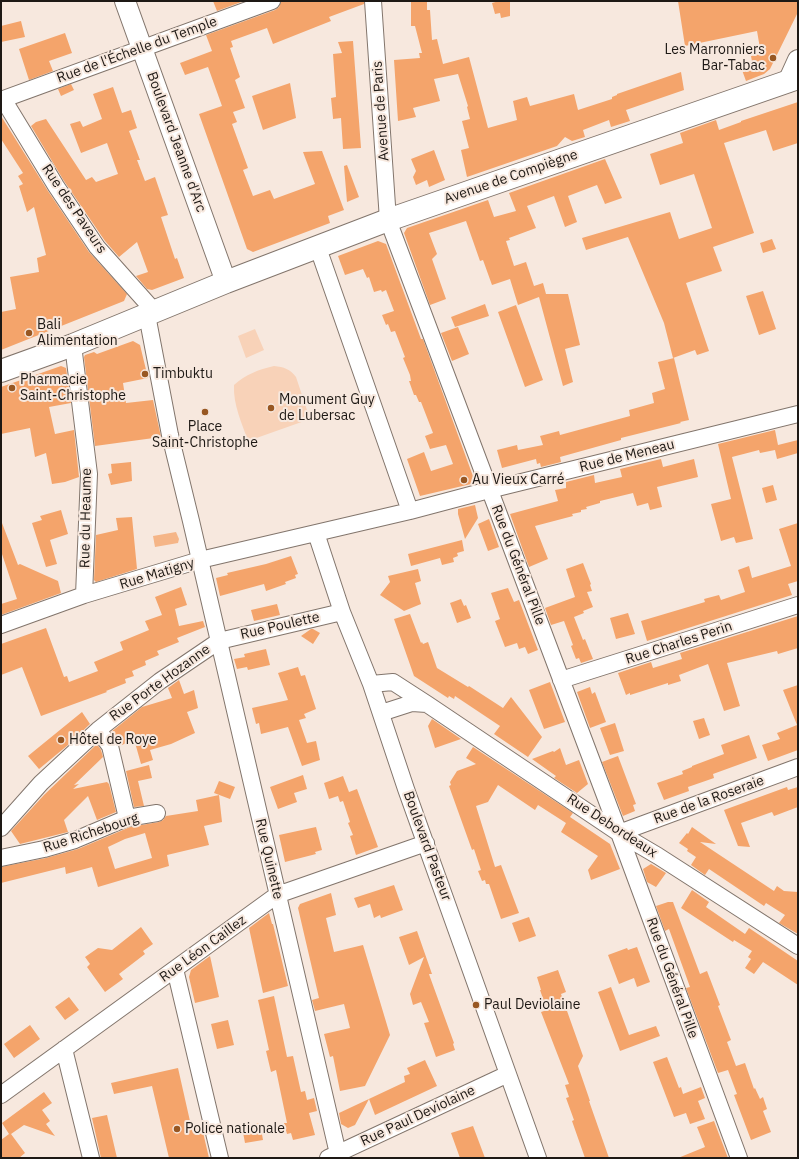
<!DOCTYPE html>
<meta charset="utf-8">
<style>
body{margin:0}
#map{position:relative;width:799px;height:1159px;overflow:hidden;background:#f7e8de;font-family:"IBM Plex Sans",sans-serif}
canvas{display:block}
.frame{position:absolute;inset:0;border:2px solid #1e1915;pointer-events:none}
</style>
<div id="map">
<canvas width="799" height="1159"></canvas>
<div class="frame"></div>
</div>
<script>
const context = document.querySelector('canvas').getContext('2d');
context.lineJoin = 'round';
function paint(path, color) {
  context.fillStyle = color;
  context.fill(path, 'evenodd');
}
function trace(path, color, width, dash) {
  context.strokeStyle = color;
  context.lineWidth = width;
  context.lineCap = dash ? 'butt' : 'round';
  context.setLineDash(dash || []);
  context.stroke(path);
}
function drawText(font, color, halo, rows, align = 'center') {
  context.font = font + ' "IBM Plex Sans",sans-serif';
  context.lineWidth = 4;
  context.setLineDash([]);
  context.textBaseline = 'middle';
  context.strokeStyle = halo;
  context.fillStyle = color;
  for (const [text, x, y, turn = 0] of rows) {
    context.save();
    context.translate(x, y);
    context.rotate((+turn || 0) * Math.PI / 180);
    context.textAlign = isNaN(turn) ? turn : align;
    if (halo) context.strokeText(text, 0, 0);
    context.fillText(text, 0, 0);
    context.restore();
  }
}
paint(new Path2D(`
 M255,329L264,350L246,358L238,336Z
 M274,366C284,367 290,369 296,377L310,419L248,441C242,423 233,405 234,385C246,374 258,370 274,366Z`), '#f8d2b8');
paint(new Path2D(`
 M176,532L179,539L178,543L155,547L153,536Z`), '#f5b587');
paint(new Path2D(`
 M213,1H244L217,11Z
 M281,1H364V4L329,17L331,21L273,44L267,28L231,41L233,47L230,48L240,77L235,80L245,108L233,112L237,122L232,124L248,168L243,170L253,196L270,190L274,199L315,184L303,152L322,151L344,210L328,216L330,223L253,252L247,249L199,114L222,106L208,67L185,75L180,63L212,51L206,35L275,10L279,7Z
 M411,1H427V10H430L432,40L437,39L443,64L469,57L488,128L517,120L513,101L527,97L530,106L574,94L578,110L612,99V97L617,95V94L681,72L684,90L626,110L630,121L611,127L609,120L583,130L585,137L572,141L565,137L557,146L467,177L461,150L469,148L462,121L470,119L467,107L468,106L458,74L434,79L440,101L413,108L416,117L398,121L394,60L420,58L419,53H422L415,26H411Z
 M499,1H510V16L501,18L500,13L495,14L492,3Z
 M678,1H798V12L770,69L764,74L746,81L742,70L753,67L751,56L761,54L757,31L685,46Z
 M21,21L25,37L1,42V26Z
 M65,33L72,53L49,61L53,71L29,80L19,49Z
 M353,41L361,148L343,149L341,118L333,119V118L331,98L336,97L333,54L342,53L338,42Z
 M290,83L296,118L263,130L252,96Z
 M71,84L74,90L61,96L58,89Z
 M113,87L122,113L131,110L137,128L129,131L140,160H137L145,181L155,177L168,215L161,217L175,259L177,258L184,278L152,290L147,289L136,276L148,272L137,242L119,257L105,241L64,181L31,126L36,122L46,119L86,180L92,177L96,182L118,174L107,143L81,153L70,124L80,121L83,127L102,119L93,94Z
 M798,102V143L773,151L766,130L724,143L754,233L713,247L722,271L686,283L709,351L697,355L695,350L673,358L664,323L628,237L586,250L582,238L670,212L679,239L712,228L694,174L660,185L650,154L683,143L680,133L716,120L719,130L741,122V121Z
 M1,116L48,191L89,252L127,294L124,301L1,350V312L16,309L10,277L39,272L37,258L46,255L34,207L27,212L19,186L23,184L18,176L23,173L1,139Z
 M434,150L445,180L429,187L427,180L416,185L413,177L416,171L411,159Z
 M605,159L622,198L605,204L597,185L568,196L577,222L565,227L554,196L527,206L536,228L509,238L510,240L506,241L514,266L526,262L534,286L543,283L546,294H568L580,345L565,349L573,382L563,386L539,297L518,305L510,279L492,285L483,260L480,261L466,221L429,233L437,254L432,259L446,299L430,305L404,233L407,228L488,200L494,217L516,211L509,193Z
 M347,165L359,197L347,202L344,166Z
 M772,239L776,249L763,253L760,243Z
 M378,241L386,244L421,339H423L474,479L471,484L420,496L407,459L424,452L431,471L453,464L446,445L430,449L425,436L433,433L421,402H419L416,395H414L409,381H411L410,375L403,358L405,357L395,331L391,332L388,324L386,325L382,315L394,311L386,290L382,292L381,290L374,292L369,277L367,278L363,269L345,275L338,256Z
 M763,291L776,329L759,335L746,296Z
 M485,304L489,316L455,327L451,317Z
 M516,305L543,380L525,387L498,312Z
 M458,327L469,354L452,361L441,333Z
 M133,341L140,345L148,378L123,383L126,403L153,400L161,437L95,446L84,357L85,355L94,352L97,354Z
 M674,358L689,420L680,422L681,423L621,438V440L560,457L561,462L541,467L540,463L537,464L536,459L502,468L497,450L517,445L518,450L543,445L540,436L559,431L560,435L619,419L630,416L629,410L654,403L652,393L665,389L658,362Z
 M61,366L66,368L71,403L49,407L55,434L74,430L79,477L65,482L52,484L46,453L35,457L30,428L1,434V387Z
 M775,430L778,445L798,440V453L777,459L775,450L760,453L759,450L732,457L753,539L736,543L734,537L721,541L711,504L731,499L718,444Z
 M661,459L663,467L694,459L698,477L657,487L662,507L650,510L648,503L637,506L633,493L600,501V503L586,507L587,509L581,510V512L572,514L573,516L535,526L548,559L529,567L510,514L558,501L555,490L566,488V482L594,475L595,483L622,477L620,469Z
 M131,462L132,481L111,485L108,474L112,473L111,464Z
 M773,485L777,500L766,503L762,488Z
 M475,505L478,518L465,539L458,514V509Z
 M61,510L68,534L50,540L57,564L46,567L32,523L42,520L40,516Z
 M132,517L137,569L96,582L94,580L96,535L118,530L116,518Z
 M489,519L499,547L488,551L478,524Z
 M1,523H2L18,565L20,564L58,581L61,593L1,615V604L17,599L1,551Z
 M798,523V581L788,584L792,595L647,641L641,621L705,602L704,599L719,595L721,600L745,592L738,570L749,566L752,578L791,566L779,529Z
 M462,540L464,551L457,553L458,556L453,558L454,562L442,565L440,558L411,566L408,554Z
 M291,556L298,574L295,575L296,578L285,582L286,584L266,591L264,584L220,596L216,578L228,575L227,573L266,564Z
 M583,563L591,584L590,585L592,591L587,592L593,607L583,611L584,613L574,617L583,640L585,639L593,659L581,663L579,658L576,659L571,646L573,645L564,621L551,625L545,608L575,597L566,569Z
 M418,569L421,581L415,583L421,604L404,611L380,595L390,582L388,576Z
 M181,587L187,605L175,609L179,626L203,621L205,627L177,638L179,642L157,651L159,655L145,661L146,665L132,671L134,676L125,679L126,683L106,691L107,692L41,716L22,667L1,675V644L46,628L64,677L67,676L69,682L98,671L94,662L123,650L120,642L149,630L145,621L162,615L155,597Z
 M508,588L514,602L519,600L538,650L528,654L525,647L519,649L517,643L505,647L495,621L500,619L491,593Z
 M461,599L464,606L466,605L471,618L457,623L450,603Z
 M277,604L280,615L254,621L251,610Z
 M628,613L635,634L616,639L610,618Z
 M410,614L421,643L422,642L423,644L428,642L437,668L468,687L469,686L503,708L511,697L542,737L528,757L494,734L500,726L455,696L454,699L449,696L448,698L414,676L394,619Z
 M798,616V648L778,654L777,651L727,663L740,706L724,711L708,664L679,675L681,681L668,685V683L630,695V693L626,695L618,673L651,662L653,668L682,659L680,653Z
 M311,629H313L320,633L313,644L301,636Z
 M266,649L270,665L248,670L247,667L237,669L234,659L245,657L244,654Z
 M298,667L301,676L305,675L316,709L304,714L306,718L299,720L307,743L316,741L320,760L302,766L288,727L261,734L259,723L256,724L252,708L288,700L278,673Z
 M179,680L184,694L194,690L198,708L187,712L195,733L171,744L150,750L153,760L141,764L134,739L122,745L111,732L142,707L172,698L168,688Z
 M550,682L565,722L544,729L529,690Z
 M798,685V750L768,761L762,745L780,739L777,733L797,725L783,690Z
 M590,687L592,694L595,692L606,722L590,728L577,692Z
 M82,712L90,724L68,745L39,769L28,756Z
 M704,718L710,735L699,739L693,721Z
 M432,719L461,739L435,748L428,726Z
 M615,723L624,751L610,755L600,728Z
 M749,735L757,758L713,774L714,778L688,787L689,791L664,800L657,783L683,774L682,771L692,767V766L724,754L721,745Z
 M97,744L101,750L103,757L74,785L79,784L73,789L107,782L109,784L116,812L97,820L88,796L64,820L68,832L20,844L11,831L44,795Z
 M473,747L573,813L570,817L610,844L620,869L591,880L588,870L598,856L561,832L566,823L538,805L535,810L498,785L488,802L476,806L495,867L501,865L519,913L501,919L489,884H486L485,880L482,881L478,871L481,870L474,849L472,850L449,786L451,785L450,782L457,771L476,764L466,758Z
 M560,748L566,765L579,760L588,784L577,793L554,778L556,776L532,759L553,751L554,752Z
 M618,756L636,804L633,805L635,811L623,816L602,762Z
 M149,765L152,778L138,781L144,806L134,807L126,771Z
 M303,775L307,789L294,793L297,802L278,809L270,787Z
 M343,776L349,792L357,789L378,847L356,855L350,836L353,835L348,823L350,822L343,801L340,802L338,796L329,799L324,783Z
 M219,781L235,787L230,799L214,793Z
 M787,787L788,790L798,787V807L774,816L772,812L741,823L750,847L738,846L724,810Z
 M219,795L222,822L204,826L209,845L167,855L169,866L98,887L92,867L66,874L65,867L1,883V867L46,858L78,849L130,827L159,822L163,820L166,816L198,811L196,800ZM145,833L152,858L115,869L108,847L125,839Z
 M316,827L322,850L315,852L316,854L285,862L279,835Z
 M692,827L716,844L700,842L774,891L777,886L784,891L798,892V934L779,923L785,915L766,903L764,906L709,869L705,875L691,865L696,857L687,851L688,849L679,843L687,833L688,834Z
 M651,864L666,873L656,887L647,882L643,869Z
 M394,885L403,910L381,918L380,915L374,918L370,904L358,908L354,898Z
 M692,890L709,902L706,907L745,934L749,928L798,961V985L763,962L754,974L745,968L751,959L748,957L752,951L734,940L733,942L681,908Z
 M331,893L336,915L326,918L334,952L363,945L390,1035L365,1086L340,1091L333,1056L330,1057L324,1034L350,1028L344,1004L315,1011L312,1000L319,998L298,908L300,904Z
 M668,902H673L700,974L707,971L720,1005L718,1006L731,1040L727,1042L736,1066L745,1063L754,1089L755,1088L760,1099L763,1097L767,1109L763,1111L771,1132L751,1140L734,1095L737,1094L728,1070L718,1073L686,988L690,987L669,929L665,931L656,906Z
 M269,913L272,924H273L288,986L263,993L249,928Z
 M529,917L536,936L519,942L512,923Z
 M141,927L153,944L143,951L145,954L119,974L123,979L105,992L87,967L90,964L85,957L98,948L112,950Z
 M417,931L432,974H429L430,977L454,1043L453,1044L455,1050L436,1057L424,1023L429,1022L421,1002L413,1005L410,994L424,957L409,965L399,937Z
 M637,947L650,982L637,987L634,978L619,984L608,955L627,948L628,950Z
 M210,956L219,997L195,1003L189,977L191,970Z
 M558,970L566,992L561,994L583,1056L578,1066L590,1101H589L609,1158H585L572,1121L574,1120L566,1098L569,1097L565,1085L569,1084L541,1012L547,1010L540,990H541L537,977Z
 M611,987L629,1035L656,1026L660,1036L620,1051L598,992Z
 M274,996L287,1057L293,1056L301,1092L305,1091L307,1100L314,1098L317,1111L309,1113L315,1135L293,1140L291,1133L287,1134L284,1123H287L276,1070L271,1072L266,1051L269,1050L258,1000Z
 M69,997L79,1010L65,1020L55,1007Z
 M228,1020L234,1045L217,1049L211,1024Z
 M30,1025L40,1039L14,1058L4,1044Z
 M667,1057L679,1088L681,1087L683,1094L701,1087L705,1098L698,1101L705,1119L690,1124L686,1113L674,1117L653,1062Z
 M425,1060L437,1086L375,1115L369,1099L355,1125L348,1128L341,1124L339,1113L405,1082L404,1076L410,1074L407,1068Z
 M178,1068L192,1130L202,1128L209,1158H169L152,1086L114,1094L111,1083Z
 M44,1092L52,1103L42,1110L50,1121L46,1124L55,1136L24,1125L11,1134L25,1153L19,1158H1V1140L9,1134L2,1123Z
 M107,1115L117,1158H101L92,1118Z
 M714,1121L728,1158H678L705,1147L697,1127Z
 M260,1123L263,1140L245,1143L242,1127Z
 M473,1126L485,1158H460L451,1133Z`), '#f4a46b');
const minor = new Path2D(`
 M373,1L388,220L619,833L739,1158
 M3,99L56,186L97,247L155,312
 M1,100L272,1
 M318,248L410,511
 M147,315L170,435L191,521L339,1158
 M73,345L89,474L84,595
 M316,533L342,612L371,684L406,789L538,1158
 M1,625L84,595L200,560L410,511L489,490L798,414
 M561,680L798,605
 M371,684L393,682L427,704L619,833L658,856L798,946
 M381,713L412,703L427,704
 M98,730L110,746L127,818
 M1,828L41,783L98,730L160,681L219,641L342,612
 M619,833L798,767
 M1,858L44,849L75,840L127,818L157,813
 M175,969L220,1158
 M64,1049L91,1158
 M1,1095L277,895L426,843
 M328,1158L508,1074`);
const tertiary = new Path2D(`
 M125,1L226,282
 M788,82L798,60`);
const secondary = new Path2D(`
 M1,371L73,345L226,282L388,220L798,78`);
trace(minor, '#82756c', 18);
trace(tertiary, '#82756c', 22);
trace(secondary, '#82756c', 24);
trace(minor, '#fff', 16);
trace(tertiary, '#fff', 20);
trace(secondary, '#fff', 22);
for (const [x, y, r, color] of [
 [773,58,4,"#985722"],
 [29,333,4,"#985722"],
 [145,374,4,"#985722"],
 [12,388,4,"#985722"],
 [271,408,4,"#985722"],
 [205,412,4,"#985722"],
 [464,480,4,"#985722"],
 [61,740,4,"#985722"],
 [476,1005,4,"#985722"],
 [177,1129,4,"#985722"]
]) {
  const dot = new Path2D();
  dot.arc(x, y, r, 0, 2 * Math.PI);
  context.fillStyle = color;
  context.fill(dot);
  trace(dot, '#f7e8de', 1.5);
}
drawText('14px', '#1e1915', '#f7e8de', [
 ["Rue de l'Échelle du Temple",137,50,-20],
 ["Avenue de Paris",381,111,-94],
 ["Boulevard Jeanne d'Arc",176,142,70],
 ["Avenue de Compiègne",511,177,-19],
 ["Rue des Paveurs",74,209,56],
 ["Rue de Meneau",627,456,-14],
 ["Rue du Heaume",86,518,-89],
 ["Rue du Général Pille",518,565,69],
 ["Rue Matigny",157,574,-17],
 ["Rue Poulette",280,626,-13],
 ["Rue Charles Perin",679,643,-18],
 ["Rue Porte Hozanne",160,683,-36],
 ["Rue de la Roseraie",709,800,-20],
 ["Rue Debordeaux",612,826,33],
 ["Rue Richebourg",91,833,-18],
 ["Boulevard Pasteur",427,846,70],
 ["Rue Quinette",269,859,77],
 ["Rue Léon Caillez",203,949,-36],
 ["Rue du Général Pille",672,978,70],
 ["Rue Paul Deviolaine",418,1116,-25]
]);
drawText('14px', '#1e1915', '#f7e8de', [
 ["Les Marronniers",765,50,"right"],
 ["Bar-Tabac",765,66,"right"],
 ["Bali",37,325],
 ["Alimentation",37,341],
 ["Timbuktu",153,374],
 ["Pharmacie",20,380],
 ["Saint-Christophe",20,396],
 ["Monument Guy",279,400],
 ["de Lubersac",279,416],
 ["Place",205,427,"center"],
 ["Saint-Christophe",205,443,"center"],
 ["Au Vieux Carré",472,480],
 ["Hôtel de Roye",69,740],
 ["Paul Deviolaine",484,1005],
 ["Police nationale",185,1129]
], 'left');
</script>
